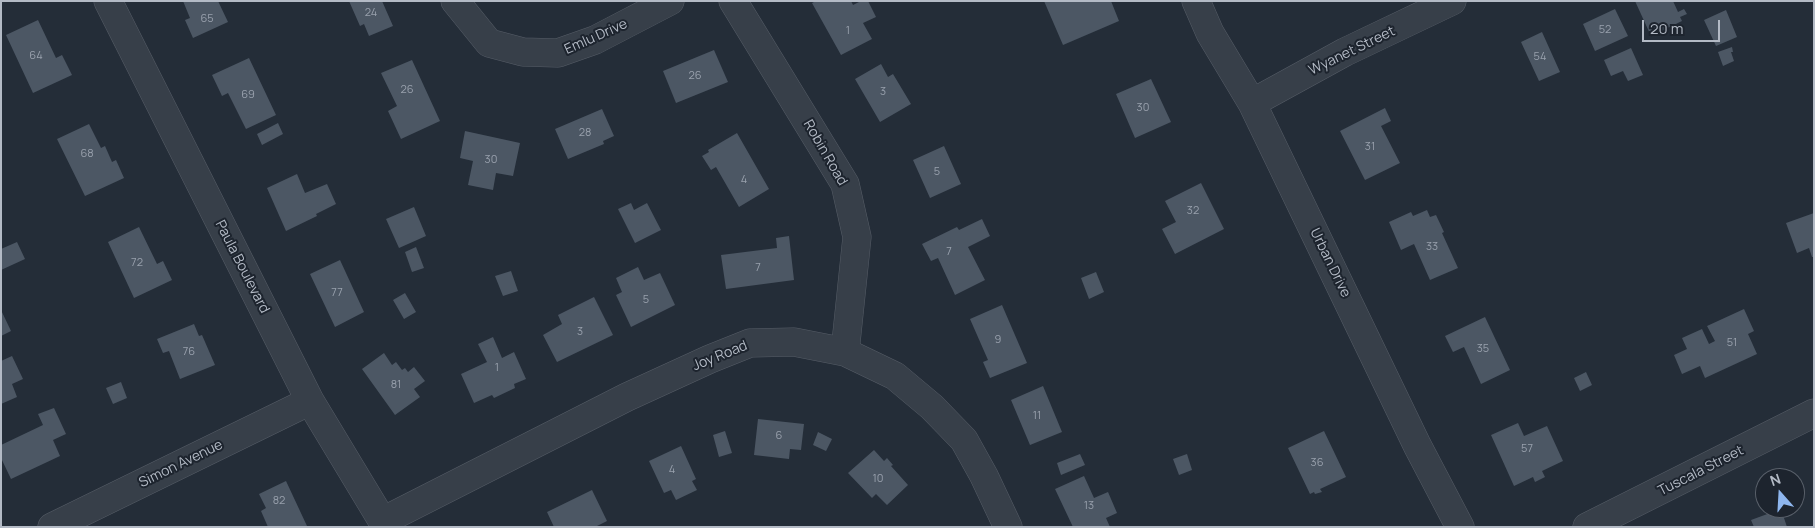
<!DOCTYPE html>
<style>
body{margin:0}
#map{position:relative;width:1815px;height:528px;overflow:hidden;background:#242d38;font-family:Manrope,sans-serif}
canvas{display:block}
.frame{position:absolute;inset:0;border:2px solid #b3bac5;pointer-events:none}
.north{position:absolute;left:1755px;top:468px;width:50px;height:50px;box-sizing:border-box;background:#1d242e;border:1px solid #59606a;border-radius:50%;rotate:341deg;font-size:14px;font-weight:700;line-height:20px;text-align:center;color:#b3bac5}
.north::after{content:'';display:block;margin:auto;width:18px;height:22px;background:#8eb6ee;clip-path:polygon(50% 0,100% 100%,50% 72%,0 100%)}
.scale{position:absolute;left:1642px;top:20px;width:78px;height:22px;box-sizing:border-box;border:2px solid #b3bac5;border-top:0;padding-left:6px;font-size:15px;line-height:18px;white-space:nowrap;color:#b3bac5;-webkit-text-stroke:4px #1d242e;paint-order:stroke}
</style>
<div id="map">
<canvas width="1815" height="528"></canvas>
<div class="frame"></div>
<div class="north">N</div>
<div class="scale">20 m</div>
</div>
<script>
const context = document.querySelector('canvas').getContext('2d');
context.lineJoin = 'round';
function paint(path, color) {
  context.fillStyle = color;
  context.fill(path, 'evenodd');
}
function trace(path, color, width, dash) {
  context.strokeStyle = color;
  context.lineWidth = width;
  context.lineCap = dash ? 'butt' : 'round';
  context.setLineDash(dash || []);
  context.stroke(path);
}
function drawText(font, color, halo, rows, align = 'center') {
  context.font = font + ' Manrope,sans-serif';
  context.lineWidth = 4;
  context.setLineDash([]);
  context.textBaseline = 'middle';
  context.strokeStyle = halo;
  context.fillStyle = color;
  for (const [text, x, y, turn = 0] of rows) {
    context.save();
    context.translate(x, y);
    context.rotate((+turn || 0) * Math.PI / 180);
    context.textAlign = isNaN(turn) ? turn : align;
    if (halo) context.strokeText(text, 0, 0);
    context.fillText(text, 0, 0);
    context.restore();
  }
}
paint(new Path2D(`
 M183,1H218L228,22L193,38L185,20L190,18Z
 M349,1H382L393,26L369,36L364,24L360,26Z
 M816,1H851L853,5L861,1H868L876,17L863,23L872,39L841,55L812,3Z
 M1044,1H1111L1119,21L1063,45Z
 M1635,1H1673L1678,12L1684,9L1687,14L1680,17L1682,21L1651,36Z
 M1615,9L1628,36L1595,51L1583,24Z
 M1726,10L1737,37L1716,46L1704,20Z
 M38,20L56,58L62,55L72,75L33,93L6,35Z
 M1542,32L1560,72L1539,81L1521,42Z
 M1732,47L1733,52H1731L1734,61L1723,66L1718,52Z
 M1631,48L1643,75L1628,81L1623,71L1611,76L1604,60Z
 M714,50L728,82L676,103L663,71Z
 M249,58L276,115L246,129L228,93L222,96L212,75Z
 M412,60L440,121L401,139L388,111L397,106L381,73Z
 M881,64L888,77L893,74L911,104L880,122L855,79Z
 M1151,79L1171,122L1135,138L1116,94Z
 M1385,108L1391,121L1381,126L1400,163L1365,180L1340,131Z
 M602,109L614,136L603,141L604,144L568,159L555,129Z
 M278,123L283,134L262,145L257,134Z
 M89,124L101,148L105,146L112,162L116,160L124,178L85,196L57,139Z
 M465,131L520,143L513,176L496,173L493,190L468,185L473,161L460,158Z
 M737,133L769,189L739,207L716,167L711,170L702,156L709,152L708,150Z
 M944,146L961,184L930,198L913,160Z
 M297,174L305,193L327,184L336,204L316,214L317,216L286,231L267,188Z
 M1201,183L1224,229L1175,254L1162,229L1176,222L1165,201Z
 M631,203L634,210L647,203L661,230L635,243L618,209Z
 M414,207L426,236L399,248L386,219Z
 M1427,210L1430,217L1436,215L1444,232L1442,233L1458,268L1430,280L1414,244L1401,250L1389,222L1411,212L1413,216Z
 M1814,213V257H1812L1809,248L1797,253L1786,223Z
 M982,219L990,236L968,247L985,280L955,295L938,258L931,261L922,244L957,227L959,230Z
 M139,227L157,264L163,261L172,280L134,298L108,242Z
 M789,236L794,280L726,289L721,255L777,248L776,238Z
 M17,242L25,259L1,270V249Z
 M416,247L424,268L412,272L405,252Z
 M340,260L364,312L335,327L310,274Z
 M638,267L644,280L660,273L675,305L631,327L616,295L622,292L616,278Z
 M511,271L518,291L503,296L495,276Z
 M1096,272L1104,292L1089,299L1081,278Z
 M405,293L416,312L404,319L393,300Z
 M594,297L613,335L557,362L543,335L562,324L558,315Z
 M1002,305L1027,363L990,378L983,362L988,360L970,319Z
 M1744,309L1754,331L1748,334L1757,354L1705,378L1700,366L1682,374L1674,355L1687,349L1682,338L1702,329L1709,344L1715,341L1707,326Z
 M1,310L11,331L1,336Z
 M1485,317L1510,370L1481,384L1464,347L1453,352L1445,336Z
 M194,324L199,336L202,335L215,365L180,379L169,351L163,353L157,339Z
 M493,337L502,358L514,352L526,379L514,384L515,388L494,398L492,395L474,403L461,374L487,362L478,344Z
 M384,353L392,365L396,362L402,370L405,368L408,372L414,367L425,381L414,389L420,397L395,415L362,369Z
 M12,356L23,379L12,384L17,397L1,404V361Z
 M1586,372L1592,385L1580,391L1574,378Z
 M121,382L127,398L113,404L106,388Z
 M1043,386L1062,432L1030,445L1011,400Z
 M54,408L66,434L53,440L60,456L11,479L1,458V445L43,425L38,414Z
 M758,419L804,424L801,450L790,449L789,459L754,455Z
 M1518,423L1524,436L1547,426L1563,461L1542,471L1545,477L1535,482L1533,477L1514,486L1491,435Z
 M725,431L732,453L719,457L713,435Z
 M1324,431L1346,477L1320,489L1322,492L1315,494L1314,492L1310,494L1288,448Z
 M818,432L832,439L826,451L813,445Z
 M681,446L696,479L692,481L697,490L676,500L671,490L664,493L649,461Z
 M874,450L884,461L887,458L893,465L891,466L908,485L887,505L876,494L872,498L848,473Z
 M1080,454L1085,465L1061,475L1057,463Z
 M1187,454L1192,470L1179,475L1173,459Z
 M1084,476L1094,498L1108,492L1117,513L1106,518L1110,527H1073L1055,489Z
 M286,481L307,526L268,527L261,511L266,508L259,494Z
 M592,490L607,521L595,527H554L547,512Z
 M1781,509L1787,527H1754L1751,520Z`), '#4c5764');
const minor = new Path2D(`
 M108,1L310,401L386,527
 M455,1L489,43L523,52L558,53L595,40L670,1
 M733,1L845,184L857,237L845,352
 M1196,1L1210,33L1252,103L1417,445L1460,527
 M1252,103L1345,52L1452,1
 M383,521L627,397L710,359L750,343L794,342L845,352L895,376L932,407L964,440L984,476L1008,527
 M52,527L310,401
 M1587,527L1814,413`);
trace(minor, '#565d67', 29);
trace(minor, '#373f49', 28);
drawText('11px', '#99a1ad', null, [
 ["24",371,13],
 ["65",207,19],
 ["52",1605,30],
 ["1",848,31],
 ["64",36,56],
 ["54",1540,57],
 ["26",695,76],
 ["26",407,90],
 ["3",883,92],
 ["69",248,95],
 ["30",1143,108],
 ["28",585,133],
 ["31",1370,147],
 ["68",87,154],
 ["30",491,160],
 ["5",937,172],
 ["4",744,180],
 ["32",1193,211],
 ["33",1432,247],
 ["7",949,252],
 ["72",137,263],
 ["7",758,268],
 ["77",337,293],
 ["5",646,300],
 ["3",580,332],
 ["9",998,340],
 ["51",1732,343],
 ["35",1483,349],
 ["76",189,352],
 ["1",497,368],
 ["81",396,385],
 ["11",1037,416],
 ["6",779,436],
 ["57",1527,449],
 ["36",1317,463],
 ["4",672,470],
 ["10",878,479],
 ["82",279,501],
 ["13",1089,506]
]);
drawText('14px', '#b3bac5', '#1d242e', [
 ["Emlu Drive",596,37,-24],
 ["Wyanet Street",1352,51,-26],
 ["Robin Road",825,153,60],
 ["Urban Drive",1330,263,64],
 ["Paula Boulevard",242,267,63],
 ["Joy Road",720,356,-22],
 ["Simon Avenue",181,464,-26],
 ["Tuscala Street",1701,471,-27]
]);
</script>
